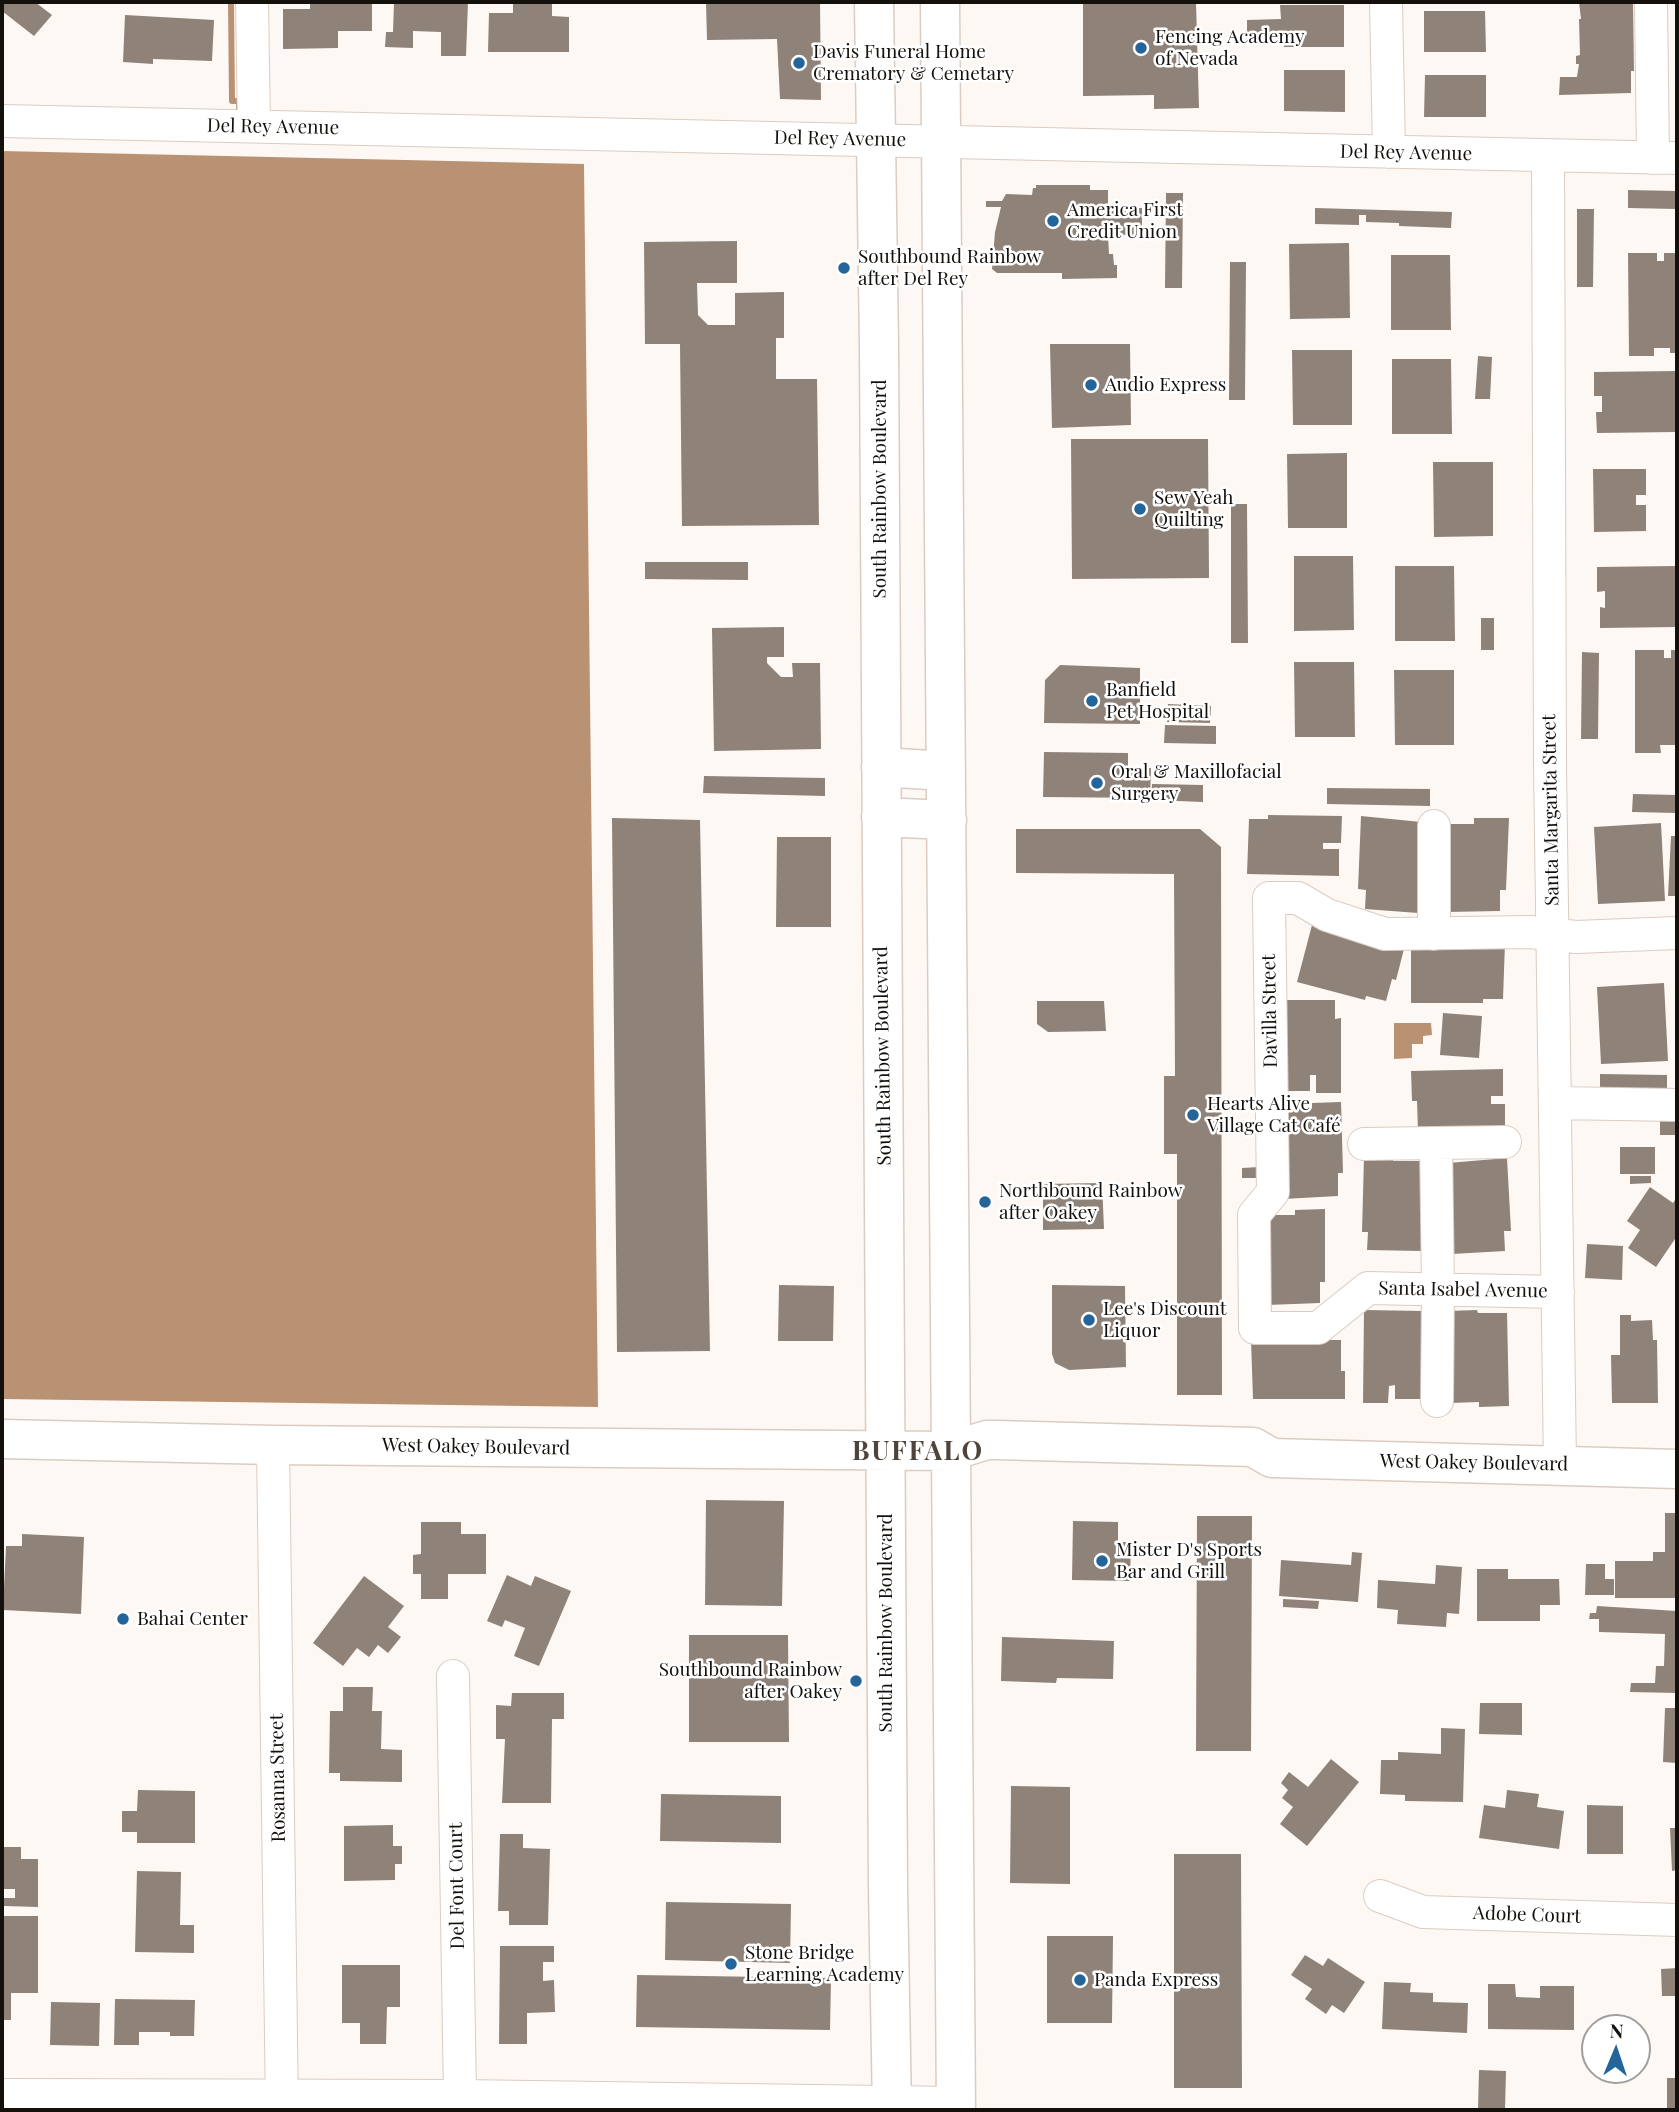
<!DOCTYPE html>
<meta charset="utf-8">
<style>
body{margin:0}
#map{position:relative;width:1679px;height:2112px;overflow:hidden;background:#fef8f4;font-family:"Playfair Display",serif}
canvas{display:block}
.frame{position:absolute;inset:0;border:4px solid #14100c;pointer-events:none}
.north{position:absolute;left:1581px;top:2014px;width:70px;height:70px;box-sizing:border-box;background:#fff;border:2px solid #a19f9e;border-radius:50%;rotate:2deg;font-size:19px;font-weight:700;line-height:28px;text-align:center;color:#14100c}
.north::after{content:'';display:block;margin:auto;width:24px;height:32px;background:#23659b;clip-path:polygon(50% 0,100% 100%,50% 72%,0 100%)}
</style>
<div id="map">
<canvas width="1679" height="2112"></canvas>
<div class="frame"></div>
<div class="north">N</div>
</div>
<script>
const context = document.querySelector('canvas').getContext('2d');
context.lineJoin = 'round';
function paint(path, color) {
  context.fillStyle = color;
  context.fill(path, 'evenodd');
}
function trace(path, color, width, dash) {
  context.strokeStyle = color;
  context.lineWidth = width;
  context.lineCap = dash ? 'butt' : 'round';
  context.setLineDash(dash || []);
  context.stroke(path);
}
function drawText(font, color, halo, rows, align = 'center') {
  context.font = font + ' "Playfair Display",serif';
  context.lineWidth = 5;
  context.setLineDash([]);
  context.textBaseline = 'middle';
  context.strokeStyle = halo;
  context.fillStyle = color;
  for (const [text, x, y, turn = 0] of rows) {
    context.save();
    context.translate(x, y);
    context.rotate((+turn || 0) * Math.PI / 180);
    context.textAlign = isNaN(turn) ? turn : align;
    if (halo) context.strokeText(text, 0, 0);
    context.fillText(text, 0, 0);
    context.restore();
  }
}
paint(new Path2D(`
 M2,151L584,164L598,1407L2,1399Z
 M1394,1023H1431L1432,1035L1423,1036V1044H1412V1058L1394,1059Z`), '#b99274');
trace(new Path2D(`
 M231,2L232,101H239V108`), '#b99274', 6);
paint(new Path2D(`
 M2,2H35L52,15L34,36L2,11Z
 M310,2H372V31H338V48L283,49V9H310Z
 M394,2H468L466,56H441V32L413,31V48L385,47L386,32H393Z
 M513,2H552V16L569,17V52H488L489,13H513Z
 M706,2H820L821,100L780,99L777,39L707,40Z
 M1083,2H1196L1199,108L1154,109V95L1083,96Z
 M1579,2H1633L1634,71H1631V93L1559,95L1560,77H1577L1579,64H1576V56L1580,55L1579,19H1581Z
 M1280,5H1344V47H1284V40H1263V34H1247V20L1281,19Z
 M1424,11H1485L1486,52H1424Z
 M125,15L214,20L212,61L153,59V64L123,62Z
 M1284,70H1345V112L1284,111Z
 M1425,75H1486V117H1424Z
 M1036,185H1090V190H1108V208H1142V235H1108L1109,254H1113L1114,265H1117V278L1062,279V273H997L992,269L995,232L1001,207H986V201H1002L1006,194L1032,195L1033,188H1036Z
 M1628,190L1677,191V209L1628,208Z
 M1166,193H1183L1182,288H1165Z
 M1315,208L1452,212L1451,228L1399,226V223L1366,222V215H1359V225L1315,224Z
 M1577,209H1594L1593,287H1577Z
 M737,241V283H697L698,315L708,325H735V293L784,292V338H776V379H817L819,525L682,526L680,344H645L644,242Z
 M1349,243L1350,318L1290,319L1289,244Z
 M1628,253H1657V261H1664V253H1677V353H1670V348H1654V356H1629Z
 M1391,255H1450L1451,330H1391Z
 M1230,262H1246L1245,400H1229Z
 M1050,344H1130L1131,425L1052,428Z
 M1292,350H1352V425H1293Z
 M1478,356L1492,357L1490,399H1475Z
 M1392,359H1451L1452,434H1392Z
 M1677,371V432L1597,433L1596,412H1602V396H1594V372Z
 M1071,439H1208L1209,578L1072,579Z
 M1347,453V528H1288L1287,454Z
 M1433,462H1493V536L1434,537Z
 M1593,469H1646V495H1636V505H1646V531L1594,532Z
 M1231,504H1247L1248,643H1231Z
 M1294,556H1353L1354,630L1294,631Z
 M645,562H748V580L645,579Z
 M1395,566H1454L1455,641H1395Z
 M1677,566V627L1600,628V607L1605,608V591L1597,592V567Z
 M1481,618H1494V650H1481Z
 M784,627V657H767V663L781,677H793L792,663H820L821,749L714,751L712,628Z
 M1635,650H1664V658H1671V650H1677V745H1660L1661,753H1635Z
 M1582,652L1599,653L1598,739H1581Z
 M1294,662H1354L1355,737H1295Z
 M1060,665L1140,668V724L1044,723L1045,680Z
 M1394,670H1454V745H1395Z
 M1168,704L1211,706L1210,723L1167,722Z
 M1165,725L1216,726V744L1164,743Z
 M1044,752L1128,753V768H1151L1150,798L1043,797Z
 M704,776L825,778V796L703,793Z
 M1152,784L1203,785V802L1151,800Z
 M1327,788L1430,789V806L1327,804Z
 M1633,794L1677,795V813L1632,812Z
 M1268,815L1342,816L1341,843H1323V849H1339V876L1247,874L1249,819H1268Z
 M1361,816L1421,822L1418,913L1365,909L1366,890L1358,889Z
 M612,818L700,820L710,1351L617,1352Z
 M1474,818H1509L1506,890H1500V911L1446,912V824H1474Z
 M1661,823L1665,901L1598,904L1594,827Z
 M1016,829H1200L1221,847L1222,1395H1177V1154H1164V1076H1175L1174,874L1016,873Z
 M1671,836H1677V896H1668Z
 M777,837H831V927H776Z
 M1312,925L1404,949L1396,980L1392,979L1386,1001L1366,996L1365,1000L1297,982Z
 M1411,943H1505L1503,999H1483V1003H1411Z
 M1664,983L1668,1061L1601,1064L1597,987Z
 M1282,1000H1335V1019L1341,1018V1093H1316V1075H1310V1091H1282Z
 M1037,1001H1104L1106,1031L1048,1032L1037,1024Z
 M1443,1013L1482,1016L1479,1058L1440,1055Z
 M1503,1069V1096H1491V1104H1505V1129L1418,1131L1417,1101H1412L1411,1071Z
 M1600,1074L1667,1075V1092L1600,1091Z
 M1341,1102L1343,1173H1338V1196L1284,1199L1282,1109L1312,1108V1103Z
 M1660,1118H1677V1135H1660Z
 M1620,1147H1655V1174H1620Z
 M1364,1157H1393V1161H1423L1422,1251L1367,1250L1368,1232H1362Z
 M1507,1158L1511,1231H1504L1505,1251L1452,1254L1448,1163Z
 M1259,1167V1178H1242V1168Z
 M1630,1176H1651V1183L1630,1184Z
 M1102,1183L1104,1229L1043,1230V1184Z
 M1650,1187L1673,1203L1677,1197V1236L1656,1267L1628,1248L1640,1230L1627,1221Z
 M1325,1209V1282H1320V1303L1267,1305L1266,1215H1295V1210Z
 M1587,1244L1623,1246L1622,1280L1585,1278Z
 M779,1285L834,1286L833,1341H778Z
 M1052,1285L1125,1286L1126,1367L1069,1370L1055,1363L1052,1354Z
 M1364,1310L1423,1311L1422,1399H1395V1385L1389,1386L1388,1403H1363Z
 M1477,1310L1478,1313H1507L1509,1406L1479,1407V1402L1450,1403L1448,1311Z
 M1620,1315H1631V1321L1652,1320L1653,1340H1657L1658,1403H1612L1611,1355H1620Z
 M1251,1340H1341V1371H1345V1399H1253Z
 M706,1500L784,1501L782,1606L705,1605Z
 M1665,1513H1677V1598H1615V1561H1653V1552H1665Z
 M1197,1516H1252L1251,1751H1196Z
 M1073,1521L1118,1522V1542H1131L1130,1581L1072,1580Z
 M421,1522H461V1534H486V1574H448V1599H421V1574H413V1555L421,1554Z
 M22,1534L84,1537L81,1614L3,1610L6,1546H22Z
 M1352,1552L1362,1553L1358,1602L1279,1596L1281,1560L1351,1565Z
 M1586,1564H1605V1579H1614V1595H1585Z
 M1436,1565L1462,1567L1459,1614L1447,1613L1446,1627L1397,1624L1398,1610L1377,1608L1378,1580L1435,1584Z
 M1477,1569H1508V1579H1559L1560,1605H1540V1621H1477Z
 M507,1575L531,1586L535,1576L571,1591L539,1666L514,1656L525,1628L505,1620L502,1627L487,1621Z
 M364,1576L404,1606L388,1627L401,1637L388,1653L378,1645L369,1657L357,1648L343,1666L313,1643Z
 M1283,1599L1319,1601L1318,1609L1283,1607Z
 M1597,1606L1677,1611V1693L1630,1692L1631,1683H1655L1656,1666H1664L1665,1634L1599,1632V1619H1589L1590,1613H1596Z
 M689,1635H788L789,1742H689Z
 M1002,1637L1114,1641L1113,1679L1057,1678L1056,1683L1001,1681Z
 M343,1687H373L372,1711H382L381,1749L402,1750V1782L340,1781V1773H329L330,1711H343Z
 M512,1693H564V1719H552L551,1803H502L505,1739H496V1705L511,1706Z
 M1480,1703H1522V1735L1479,1734Z
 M1665,1708H1677V1763L1663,1762Z
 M1441,1728L1465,1729L1463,1802L1405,1801V1795L1380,1794L1381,1760H1398V1752L1441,1754Z
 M1331,1759L1359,1782L1307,1846L1280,1824L1293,1807L1282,1798L1288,1790L1281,1783L1289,1772L1308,1787Z
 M1011,1786L1070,1787V1884L1010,1883Z
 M138,1790L195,1791V1843H137V1832H122V1811H137Z
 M1507,1790L1539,1794L1537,1807L1564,1811L1559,1849L1479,1838L1484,1805L1505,1808Z
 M661,1794L781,1796V1843L660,1841Z
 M1587,1805L1623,1806V1854H1587Z
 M393,1825V1846H402V1864H395V1880L344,1881V1826Z
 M1670,1828H1677V1870L1672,1871Z
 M500,1834H523V1848L550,1849L548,1925H509V1911H498Z
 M3,1847H21V1859H38V1907L4,1906V1898H15V1889H3Z
 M1174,1854H1241L1242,2088H1174Z
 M137,1871L181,1872L180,1925H194V1953L135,1952Z
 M666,1902L791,1904L790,1963L665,1960Z
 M2,1916H38V1993H11V2020H2Z
 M1047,1936H1113L1112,2023H1047Z
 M500,1946H554V1962H543V1981L554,1980L555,2012L527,2013V2044H499Z
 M1305,1955L1323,1966L1328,1958L1365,1982L1344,2013L1332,2005L1326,2014L1305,1999L1312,1989L1291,1975Z
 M342,1965H400V2007H387L386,2044H360V2023H342Z
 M1677,1968V2010H1675V1996H1662L1661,1969Z
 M637,1975L831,1978L830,2030L636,2027Z
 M1384,1982L1411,1983L1410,1992L1433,1993V2002L1468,2003L1467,2033L1382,2029Z
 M1488,1984H1515L1516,1997L1540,1998V1986H1574V2030L1488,2029Z
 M115,1999L195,2000L194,2036H170V2032H139V2045H114Z
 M51,2002L100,2003L99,2046L50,2045Z
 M1479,2070L1506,2071L1505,2110H1478Z
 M1667,2078H1677V2110H1667Z`), '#8e8279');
const minor = new Path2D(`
 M252,2L254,126
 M1386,2L1389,152
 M1651,2L1653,158
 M2,121L1677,158
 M1548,156L1550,767L1560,1465
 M1434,934V826
 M1556,1103L1677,1105
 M1436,1143L1438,1290L1437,1401
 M1364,1144L1505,1142
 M1558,1292L1368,1288L1318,1328H1255L1254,1215L1273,1192L1269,898H1298L1327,915L1385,934L1530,932L1576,937L1677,933
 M273,1445L282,2110
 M453,1676L460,2096
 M1380,1896L1423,1912L1677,1920
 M2,2095L460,2096L956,2103`);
const major = new Path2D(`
 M874,2L879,347L888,1886L892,2110
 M940,2L956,2110
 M881,767L946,771
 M881,817L947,820
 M2,1439L273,1445L951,1451L987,1440H997L1253,1447L1272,1458L1677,1469`);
trace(minor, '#daccc2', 34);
trace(major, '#daccc2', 41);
trace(minor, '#fff', 32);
trace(major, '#fff', 38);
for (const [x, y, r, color] of [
 [1141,48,7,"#23659b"],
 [799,63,7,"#23659b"],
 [1053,221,7,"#23659b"],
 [844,268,7,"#23659b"],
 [1091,385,7,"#23659b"],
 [1140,509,7,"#23659b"],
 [1092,701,7,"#23659b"],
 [1097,783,7,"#23659b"],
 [1193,1115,7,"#23659b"],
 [985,1202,7,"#23659b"],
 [1089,1320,7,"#23659b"],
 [1102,1561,7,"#23659b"],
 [123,1619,7,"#23659b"],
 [856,1681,7,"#23659b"],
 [731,1964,7,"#23659b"],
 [1080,1980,7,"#23659b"]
]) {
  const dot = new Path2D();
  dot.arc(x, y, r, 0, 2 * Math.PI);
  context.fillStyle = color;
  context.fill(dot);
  trace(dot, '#fff', 2.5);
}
drawText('19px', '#14100c', '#fff', [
 ["Fencing Academy",1155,37],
 ["of Nevada",1155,59],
 ["Davis Funeral Home",813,52],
 ["Crematory & Cemetary",813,74],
 ["America First",1067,210],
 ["Credit Union",1067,232],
 ["Southbound Rainbow",858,257],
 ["after Del Rey",858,279],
 ["Audio Express",1105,385],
 ["Sew Yeah",1154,498],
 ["Quilting",1154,520],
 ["Banfield",1106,690],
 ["Pet Hospital",1106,712],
 ["Oral & Maxillofacial",1111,772],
 ["Surgery",1111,794],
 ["Hearts Alive",1207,1104],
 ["Village Cat Café",1207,1126],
 ["Northbound Rainbow",999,1191],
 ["after Oakey",999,1213],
 ["Lee's Discount",1103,1309],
 ["Liquor",1103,1331],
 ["Mister D's Sports",1116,1550],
 ["Bar and Grill",1116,1572],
 ["Bahai Center",137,1619],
 ["Southbound Rainbow",842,1670,"right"],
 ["after Oakey",842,1692,"right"],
 ["Stone Bridge",745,1953],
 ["Learning Academy",745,1975],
 ["Panda Express",1094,1980]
], 'left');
drawText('19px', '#14100c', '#fff', [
 ["Del Rey Avenue",273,127,1],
 ["Del Rey Avenue",840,139,1],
 ["Del Rey Avenue",1406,153,1],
 ["South Rainbow Boulevard",880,489,-90],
 ["Santa Margarita Street",1551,810,-91],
 ["Davilla Street",1270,1011,-91],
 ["South Rainbow Boulevard",883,1056,-91],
 ["Santa Isabel Avenue",1463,1290,1],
 ["West Oakey Boulevard",476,1447,1],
 ["West Oakey Boulevard",1474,1463,1],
 ["South Rainbow Boulevard",886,1623,-90],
 ["Rosanna Street",278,1778,-91],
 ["Del Font Court",457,1886,-91],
 ["Adobe Court",1527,1915,2]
]);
context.letterSpacing = '2px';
drawText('bold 26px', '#4f443b', '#fff', [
 ["BUFFALO",918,1452]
]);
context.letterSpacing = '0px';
</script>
